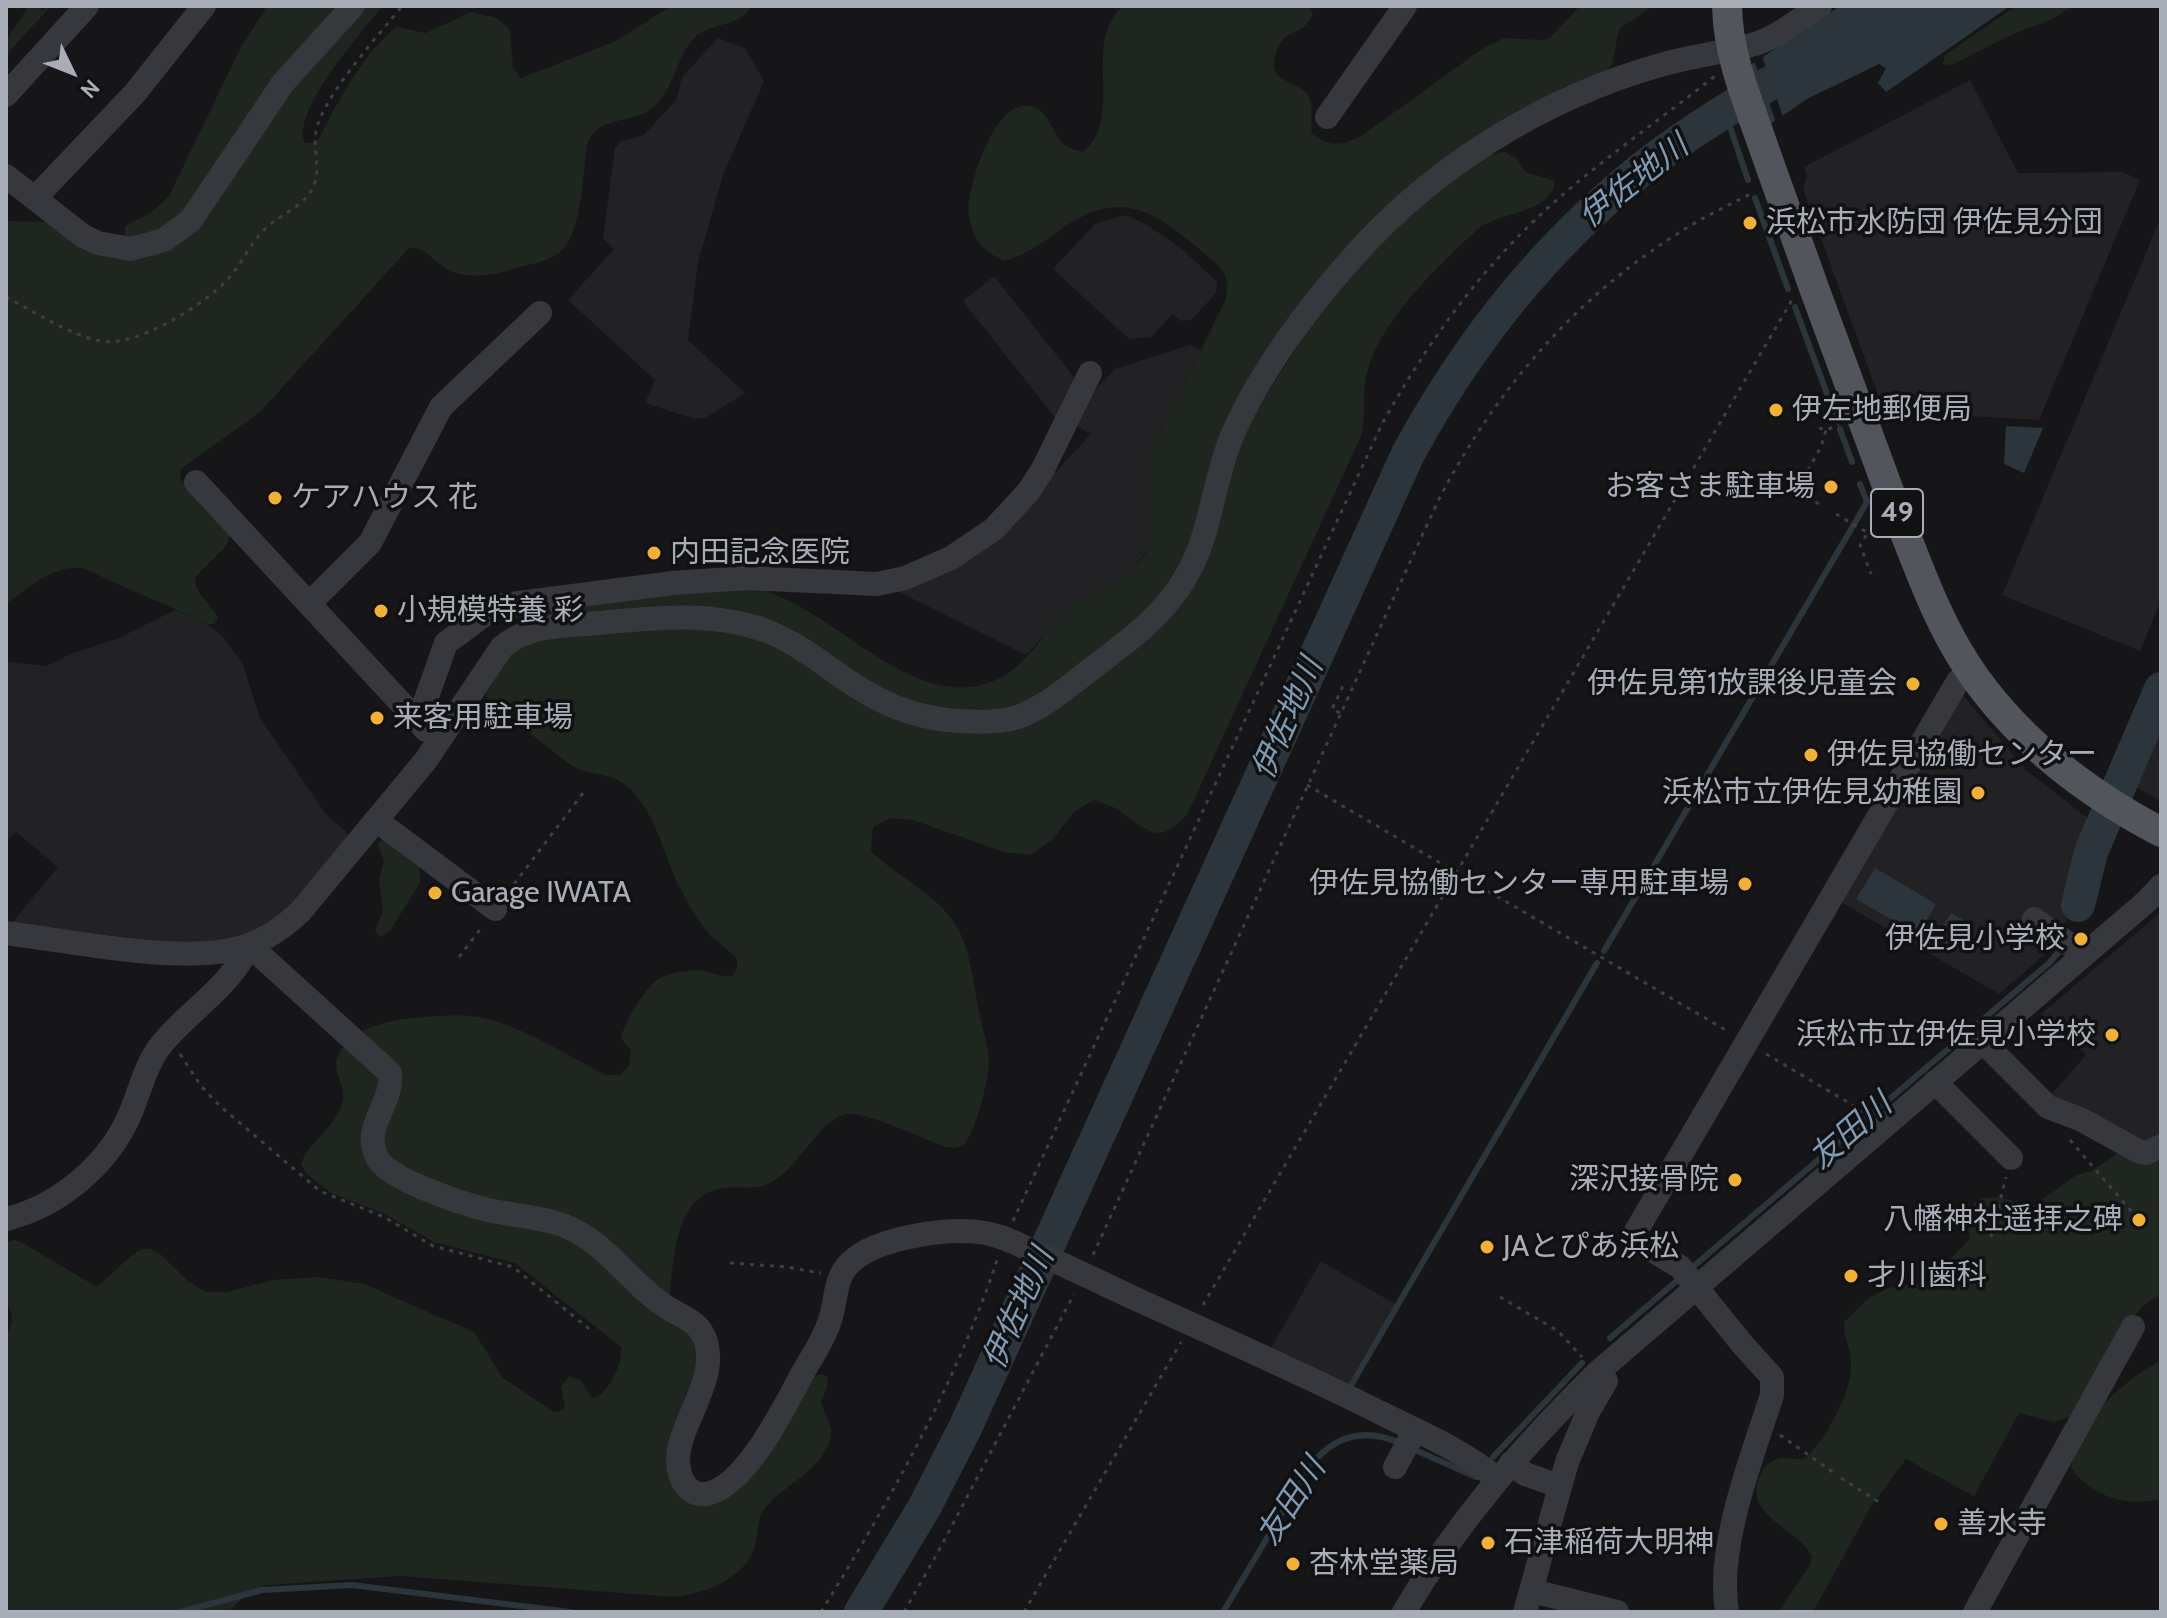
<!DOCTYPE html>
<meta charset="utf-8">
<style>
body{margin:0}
#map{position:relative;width:2167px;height:1618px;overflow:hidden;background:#161618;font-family:Cabin,sans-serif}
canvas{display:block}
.frame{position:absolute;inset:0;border:8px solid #a8adb8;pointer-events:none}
.north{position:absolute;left:32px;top:32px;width:80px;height:80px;-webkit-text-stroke:6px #111113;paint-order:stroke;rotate:133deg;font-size:22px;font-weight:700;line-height:32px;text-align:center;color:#a8adb8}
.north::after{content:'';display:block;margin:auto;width:28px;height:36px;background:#a8adb8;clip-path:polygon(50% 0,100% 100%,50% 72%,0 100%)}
</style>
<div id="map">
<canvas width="2167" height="1618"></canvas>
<div class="frame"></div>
<div class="north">N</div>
</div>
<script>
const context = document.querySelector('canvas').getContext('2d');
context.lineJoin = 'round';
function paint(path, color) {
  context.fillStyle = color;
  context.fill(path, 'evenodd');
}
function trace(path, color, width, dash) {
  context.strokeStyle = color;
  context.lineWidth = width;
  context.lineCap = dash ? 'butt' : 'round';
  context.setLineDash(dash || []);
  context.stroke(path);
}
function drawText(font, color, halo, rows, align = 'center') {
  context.font = font + ' Cabin,"Noto Sans JP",sans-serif';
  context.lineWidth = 7;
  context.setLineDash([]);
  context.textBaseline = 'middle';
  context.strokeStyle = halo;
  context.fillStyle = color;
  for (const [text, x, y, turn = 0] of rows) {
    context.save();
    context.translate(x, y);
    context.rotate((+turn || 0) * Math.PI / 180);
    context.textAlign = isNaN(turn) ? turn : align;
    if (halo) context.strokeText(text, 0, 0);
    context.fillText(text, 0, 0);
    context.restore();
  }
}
paint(new Path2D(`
 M718,38L745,48L764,81L723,175L698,263L688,340L745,393L707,417L695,419L645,403L655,380L568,300L614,249L603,238L615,148L621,141L644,135L676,100L682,77Z
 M1970,80L2018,173L2123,172L2140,180L2039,420L1884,411L1803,189L1807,177L1804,167Z
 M1125,215L1146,224L1182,249L1217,282L1216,293L1191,320L1181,321L1173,314L1151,337L1129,339L1053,269L1095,224Z
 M2161,217V600L2140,651L2002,595Z
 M994,276L1080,385L1060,424L963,301Z
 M1190,345L1201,350L1151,452L1150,548L1127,574L1064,614L1026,655L893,589L994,538L1091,434L1073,424L1096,389L1115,369Z
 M175,610L208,624L226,640L243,665L260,718L325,813L350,836L293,905L258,930L230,939L196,943L155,941L12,923L58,867L16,832L6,841V662L46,666L71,654L119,638Z
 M1961,693L2026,770L2094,823L2078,863L2068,915L2059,937L2043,956L1999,994L1839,901Z
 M2161,711V801L2130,784Z
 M2161,912V1136L2141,1148L2049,1097L2086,1055L2041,1014Z
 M1321,1261L1395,1304L1345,1389L1268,1353Z`), '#222225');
paint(new Path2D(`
 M29,6H36L43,10L46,6H51L6,55V40Z
 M267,6H342L184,214C170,227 144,242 125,236V226L152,212L169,196L240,49Z
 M365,6H383C363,30 290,113 305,143H313L319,138C338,102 364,51 397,27L426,33L471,12L497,18L510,30L513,68L521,78L616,41L671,6H751C738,29 711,21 694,38C675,58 673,96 649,111C626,124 598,116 587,144C583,172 582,238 558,254C546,262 530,264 517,268C497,274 477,279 456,273C439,269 426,245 409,248L260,412L180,470L181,479L230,535L227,545L195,577C194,595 213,604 218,619L214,624H208L82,568C51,566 30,587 6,604V221L46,222L150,255L302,74Z
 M1124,6H1309L1313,13C1306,35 1286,29 1279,46C1260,86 1299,77 1309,97C1314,107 1310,123 1312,134C1330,147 1342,146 1361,136L1485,47L1504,38L1541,40L1550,38L1580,6H1653L1619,29L1612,65L1607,70L1571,87L1320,280L1173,581L1142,617L1030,700L1004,710L955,711L918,704L672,606L504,619V616C570,606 637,594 703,590C718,590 737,586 752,588C832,601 918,727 1005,675C1029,661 1044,632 1064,614C1092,588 1127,582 1150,548L1151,452L1226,299C1232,272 1218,265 1199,249C1148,206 1117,189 1057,232C1039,245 1025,256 1003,261C993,255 982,249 976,238C971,230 967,211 969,202C972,176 996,99 1030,106C1049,109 1052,135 1066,146C1070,149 1078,150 1083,152C1126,117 1080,40 1124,6Z
 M2016,6H2073L2052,19L2004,38L1952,65L1943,64L1945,55Z
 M1505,152L1517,159L1525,172L1555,181C1552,215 1499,210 1477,230C1439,264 1382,320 1368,369C1361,391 1367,413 1361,436L1188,813C1159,848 1148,830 1118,810C1111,805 1102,803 1094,800L1075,811L1053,839L1031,855L1004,852L913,820L891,818L873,827L871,851C898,878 937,893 957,927C971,951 973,984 979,1011C982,1026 987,1043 989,1059C990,1074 975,1137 963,1145C956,1149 952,1148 945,1147C924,1139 865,1111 846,1114C831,1117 818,1135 808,1146C797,1158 785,1177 768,1184C753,1191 735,1185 719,1189C673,1199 675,1261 669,1298L701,1348L677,1435L702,1501L811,1377L822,1374L828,1378L827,1388L821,1401C823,1413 833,1424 831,1436C825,1471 777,1487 762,1513C757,1522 758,1538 754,1548C744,1580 703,1594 674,1597L400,1576L266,1585L250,1591L228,1612H6V1338C18,1310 9,1318 6,1295C4,1278 6,1260 6,1243L14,1240L21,1242L97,1287L131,1256L141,1249H151L159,1253L188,1281L205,1292H227L273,1280L319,1277L364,1284L474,1332L503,1378L552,1411L558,1412L565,1407L561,1387L569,1376L580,1380L592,1398H597C610,1388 623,1364 621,1347L515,1263L434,1242L385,1214L331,1193L307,1174L301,1164C308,1142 334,1129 342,1104C349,1086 328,1071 340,1052C353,1031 381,1022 404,1019C428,1017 454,1013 478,1017C522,1025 566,1055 606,1075H620L629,1065L631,1051L621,1038C624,1022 645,988 658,979C668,973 684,971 695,970C708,969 719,978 732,976L737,969V959C726,946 711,940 702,925C693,911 684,897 677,882C662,849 654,808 624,784C608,772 589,776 572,766L488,701L486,693L510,654L539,639L692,626L746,635L974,732L1156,632L1242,439L1258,408L1309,328L1364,259L1429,199L1489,155Z
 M386,838L418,861L421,881L390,931L380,937L375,930L383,911L379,879L384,861L377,844Z
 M2120,1152L2161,1155V1296C2132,1300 2088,1389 2071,1416L2055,1422L2019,1413L1974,1496L1906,1459L1870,1508L1813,1612H1778L1810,1565L1812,1556C1798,1529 1744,1516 1759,1478C1762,1470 1767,1463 1775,1460C1786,1455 1796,1462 1806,1458C1826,1438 1851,1394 1851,1366C1852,1350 1843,1337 1844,1322L1869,1298L1888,1288L1928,1281L1969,1240C1970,1232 1968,1227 1968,1220C1970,1182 2016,1204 2035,1205L2076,1175L2091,1171Z
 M2161,1360V1499C2127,1507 2092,1497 2071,1468C2080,1419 2119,1384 2161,1360Z`), '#1e261f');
paint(new Path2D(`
 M1840,6H2010L1886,92L1878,83L1886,68L1879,64L1807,99L1763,129L1743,70Z
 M2006,426L2043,428L2024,473L2004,464Z
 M1875,868L1936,904L1918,935L1856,899Z
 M1951,913L1972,925L1958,950L1936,938Z`), '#2c353c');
paint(new Path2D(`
 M1761,53L1784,120L1777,125L1753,58Z`), '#161618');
trace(new Path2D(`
 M1725,112L1748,180
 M1755,198L1788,289
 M1795,307L1837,421
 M1840,429L1852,462
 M1604,951L1867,502L1860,484
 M1688,1271L2049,963L2064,946
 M1610,1338L1680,1278
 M1350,1387L1597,963
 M1413,1449L1476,1477
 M1493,1457L1582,1363
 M180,1612L262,1590L352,1585L570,1612
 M1223,1612L1310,1466C1334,1436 1364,1427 1400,1443`), '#2c353c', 6);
trace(new Path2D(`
 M2078,905L2091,852L2161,689
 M861,1612L924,1508L965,1428L1408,454C1468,343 1544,247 1643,168C1683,136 1727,110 1770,83`), '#2c353c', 34);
trace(new Path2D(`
 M6,297C35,312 68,334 100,341C136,348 204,305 228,279C240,265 248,249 260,234C274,217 299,210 311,191C323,173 312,151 316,131C323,96 379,35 402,6
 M1819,428L1826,430L1839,425
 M1819,504L1796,491L1821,447L1826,430
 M1836,514L1868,533L1860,545L1871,574
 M1340,713L1332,709L1343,686
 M1307,785L1729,1032
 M508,892L583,793
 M459,957L482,927
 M180,1054L201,1086L221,1107L320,1191L384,1217L433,1246L513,1267L593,1332
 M1766,1054L1866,1113
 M2070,1140L2132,1212
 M1013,1221L1382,424C1424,349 1472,280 1535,220C1590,167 1655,124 1715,76
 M1991,1237L2006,1177
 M1093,1255L1438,501C1493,394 1572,301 1674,236C1699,219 1727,206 1754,192
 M730,1263L787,1267L821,1273
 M1500,1297L1558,1331L1582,1357
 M1203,1305L1792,300
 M1780,1435L1837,1475
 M1841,1478L1882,1504
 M821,1612C889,1502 958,1380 998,1257
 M904,1612L937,1554L1074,1294
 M1024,1612L1181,1342`), '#3d3f44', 3, [4, 6]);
trace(new Path2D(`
 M6,95L87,6
 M1327,117L1405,6
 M6,176L83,236L98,243L131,249L164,240L191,220L283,83L353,6
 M35,198L135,93L204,6
 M196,482L426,730
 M309,604L370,543L441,407L540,313
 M418,722L446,643L496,606L673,583L747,578L877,584L905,578L951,558L994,529L1029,491L1043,469L1090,373
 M376,820L495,909
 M2034,919L2073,947L2082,957
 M6,933C71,941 189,967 249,945C269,938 285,926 300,912L426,760L502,647C529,624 564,626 598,623C654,618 709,611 764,630C802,644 830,671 864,691C893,709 926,719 959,721C979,722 999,723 1018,717C1046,707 1071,684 1095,666C1143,630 1182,601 1202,541C1213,507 1218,470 1232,436C1259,373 1308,307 1354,256C1433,167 1542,99 1657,66C1689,56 1723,53 1755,44C1779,36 1800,19 1820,6
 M1983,1042L2048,1107L2080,1119L2140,1152L2146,1153L2161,1146
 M1935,1082L2011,1158
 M6,1219C60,1206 110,1163 131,1112C140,1090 146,1064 161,1045C189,1010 231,987 249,945L390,1073C394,1104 360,1127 378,1159C389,1180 464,1204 488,1210C510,1215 532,1216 553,1222C605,1236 627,1283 671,1310C686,1318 701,1324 706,1342C716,1376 688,1413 680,1445C675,1464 680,1497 706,1494C745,1488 785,1406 802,1374C811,1358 823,1341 829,1323C837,1303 833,1278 851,1262C877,1237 950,1227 985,1233C1004,1236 1021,1246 1039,1254C1071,1268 1104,1284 1136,1299C1219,1337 1302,1373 1383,1414C1423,1434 1464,1451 1497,1479
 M1511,1463L1525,1474L1559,1486
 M1395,1467L1415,1430
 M1532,1591L1617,1612
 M1404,1612C1456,1523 1524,1445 1598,1372L2147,901L2161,886
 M1525,1612L1567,1462L1588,1412L1606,1381L1598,1372
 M1727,1612C1716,1547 1752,1457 1772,1395V1377L1743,1345L1680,1267L1632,1238L1958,681L1971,672
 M1975,1612L2133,1327`), '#37383d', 24);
trace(new Path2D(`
 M1727,6C1728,52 1744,92 1759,134C1777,186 1796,237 1814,288C1841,362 1868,436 1896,510C1919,568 1939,628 1976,679C2024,745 2090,795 2161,832`), '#53555c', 30);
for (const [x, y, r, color] of [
 [1750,223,8,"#f2b134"],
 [1776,410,8,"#f2b134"],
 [1831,487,8,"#f2b134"],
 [275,498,8,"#f2b134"],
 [654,553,8,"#f2b134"],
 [381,611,8,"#f2b134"],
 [1913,684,8,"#f2b134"],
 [377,718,8,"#f2b134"],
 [1811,755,8,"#f2b134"],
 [1978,793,8,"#f2b134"],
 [1745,884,8,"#f2b134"],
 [435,893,8,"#f2b134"],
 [2081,939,8,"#f2b134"],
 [2112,1035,8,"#f2b134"],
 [1735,1180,8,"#f2b134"],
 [2139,1220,8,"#f2b134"],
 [1487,1247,8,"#f2b134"],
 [1851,1276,8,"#f2b134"],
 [1941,1524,8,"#f2b134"],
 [1488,1543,8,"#f2b134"],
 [1293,1564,8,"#f2b134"]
]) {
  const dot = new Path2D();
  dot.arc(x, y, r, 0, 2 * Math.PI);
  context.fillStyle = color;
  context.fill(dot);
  trace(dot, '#111113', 3);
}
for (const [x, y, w] of [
 [1897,513,52]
]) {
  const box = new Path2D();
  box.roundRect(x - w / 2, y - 24, w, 48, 6);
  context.fillStyle = '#111113';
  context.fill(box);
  trace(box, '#a8adb8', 2);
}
drawText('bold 28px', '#a8adb8', null, [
 ["49",1897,513]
]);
drawText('30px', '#a8adb8', '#111113', [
 ["浜松市水防団 伊佐見分団",1766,223],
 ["伊左地郵便局",1792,410],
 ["お客さま駐車場",1815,487,"right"],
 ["ケアハウス 花",291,498],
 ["内田記念医院",670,553],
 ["小規模特養 彩",397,611],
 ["伊佐見第1放課後児童会",1897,684,"right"],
 ["来客用駐車場",393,718],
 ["伊佐見協働センター",1827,755],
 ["浜松市立伊佐見幼稚園",1962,793,"right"],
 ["伊佐見協働センター専用駐車場",1729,884,"right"],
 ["Garage IWATA",451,893],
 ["伊佐見小学校",2065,939,"right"],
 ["浜松市立伊佐見小学校",2096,1035,"right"],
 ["深沢接骨院",1719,1180,"right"],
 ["八幡神社遥拝之碑",2123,1220,"right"],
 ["JAとぴあ浜松",1503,1247],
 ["才川歯科",1867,1276],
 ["善水寺",1957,1524],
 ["石津稲荷大明神",1504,1543],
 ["杏林堂薬局",1309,1564]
], 'left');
drawText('italic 32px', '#7f9bb3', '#111113', [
 ["伊佐地川",1634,182,-38],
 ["伊佐地川",1288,719,-66],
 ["友田川",1851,1132,-41],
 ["伊佐地川",1019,1309,-66],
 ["友田川",1292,1502,-57]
]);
</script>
